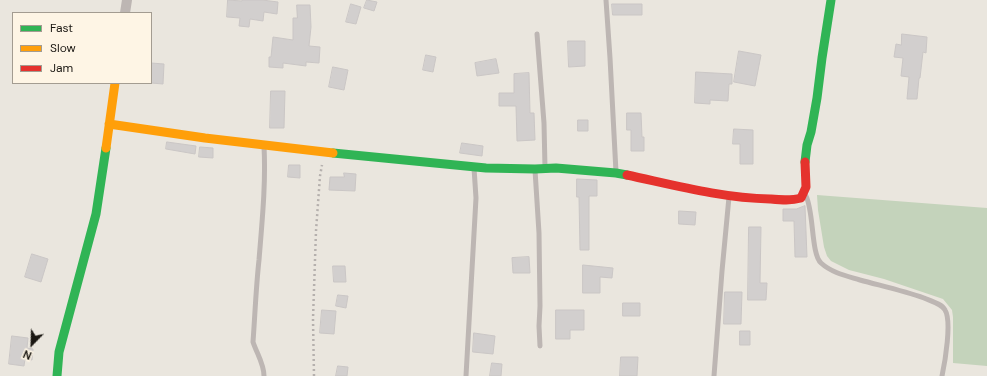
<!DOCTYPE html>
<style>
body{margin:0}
#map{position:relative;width:987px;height:376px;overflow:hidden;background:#eae6de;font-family:"DM Sans",sans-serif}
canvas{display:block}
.legend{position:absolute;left:12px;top:12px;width:140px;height:72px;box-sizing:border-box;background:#fef5e5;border:1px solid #a39c91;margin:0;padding:5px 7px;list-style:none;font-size:12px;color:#1a1712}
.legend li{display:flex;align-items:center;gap:8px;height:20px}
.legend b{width:20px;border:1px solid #a39c91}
.north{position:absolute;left:12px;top:324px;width:40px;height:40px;-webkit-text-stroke:3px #fef5e5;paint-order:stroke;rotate:203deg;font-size:11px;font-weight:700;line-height:16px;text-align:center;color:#1a1712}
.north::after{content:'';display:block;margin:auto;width:14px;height:18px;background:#1a1712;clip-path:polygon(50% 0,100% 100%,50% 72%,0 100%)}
</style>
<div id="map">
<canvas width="987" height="376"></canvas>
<ul class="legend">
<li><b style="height:5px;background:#30b455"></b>Fast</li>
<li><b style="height:5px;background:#ff9f0a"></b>Slow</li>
<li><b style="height:5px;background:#e5322d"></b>Jam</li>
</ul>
<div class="north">N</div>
</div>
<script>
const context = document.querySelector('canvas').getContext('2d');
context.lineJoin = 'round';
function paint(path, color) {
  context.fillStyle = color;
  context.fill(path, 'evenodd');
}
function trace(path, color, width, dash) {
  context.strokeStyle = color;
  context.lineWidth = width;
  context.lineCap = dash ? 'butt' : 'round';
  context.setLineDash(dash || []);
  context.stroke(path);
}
paint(new Path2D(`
 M817,195L987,208V366L953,363V317L952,310L943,299L884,279L849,270L831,261L827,256L824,247L818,210Z`), '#c4d3bb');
const building = new Path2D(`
 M228,0L242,1V0H262L278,2L277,14L264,12L263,21L250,19L249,27L239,26L240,18L227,17Z
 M367,0L377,2L374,11L364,8Z
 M351,4L361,7L356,24L346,22Z
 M612,4H642V15H613Z
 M297,5H310L311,27L309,46L320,47L319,63L306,62V66L283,63V68L269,67V57H271L273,37L293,40V18H297Z
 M902,34L927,37L926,53L923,52L920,78H919L917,99H907L909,77L901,76L903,58L894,57L896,44L901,45Z
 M568,41H585V66L569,67Z
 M739,51L761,55L755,86L734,82Z
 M426,55L436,57L433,72L423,70Z
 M496,59L499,73L477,76L475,63Z
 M151,63L164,64L163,84L151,83Z
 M333,67L348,70L344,90L329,87Z
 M696,72L732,74V84H729L728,101L710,100V104L695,103Z
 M529,73L530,113H534L535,140L517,141L516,106H499V93H514V74Z
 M271,91H285L284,128H270Z
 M627,113H641L642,137H644V151H631V130H627Z
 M578,120H588V131H578Z
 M734,129L753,130V164H740V144H733Z
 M167,142L196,146L195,154L166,149Z
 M462,143L483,146L482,156L460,153Z
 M200,147L213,148V158L199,157Z
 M289,165H300V178L288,177Z
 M344,173L356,174L355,191L329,190L330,177H344Z
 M577,179L597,180V196H589V250H580L579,197H577Z
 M805,206L807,257H795L794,221H783V209H796Z
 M679,211L696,212L695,225L679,224Z
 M749,227H761L760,283H767L766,300H748Z
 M32,254L48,259L41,282L25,277Z
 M529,257L530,273H513L512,258Z
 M583,265L613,268L612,278L600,277V293H583Z
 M333,266H345L346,282H334Z
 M725,292H742L741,324H724Z
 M338,295L348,296L346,308L336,306Z
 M623,303H640V316H623Z
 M322,310L336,311L334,334L320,333Z
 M556,310H584V330H570V339H556Z
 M740,331H750V345H740Z
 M474,333L495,336L493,354L473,352Z
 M12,336L28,338L27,348L33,349L32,360L25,359L24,366L9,364Z
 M621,357H638L637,376H620Z
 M492,363L502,364L501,376H490Z
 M338,366L348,367L347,376H336Z`);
paint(building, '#d2cfce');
trace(building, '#cac6c5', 1);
trace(new Path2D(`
 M314,376L313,319L316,231L320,176L322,165`), '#b5b0ad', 2.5, [2, 3]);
trace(new Path2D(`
 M606,0L610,58L616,172
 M537,34L544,123L545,168
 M264,146C266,184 262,222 259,260C256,287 255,315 253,342C257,354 264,364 264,376
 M535,170L539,233L540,306L539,326L540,346
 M806,196C814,212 811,254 821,263C832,273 847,276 860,280C882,286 904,291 924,298C931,301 942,304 945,310C952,321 945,362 942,376
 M466,376L476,198L474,168
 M714,376L722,271L729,197`), '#bdb6b3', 5);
trace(new Path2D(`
 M125,13L127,0`), '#bdb6b3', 10);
trace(new Path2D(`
 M333,153L486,168L535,169L556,168L616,173L627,175
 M805,162L807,145L811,132L817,98L822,58L831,0
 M57,376L59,352L96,214L106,148`), '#30b455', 9);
trace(new Path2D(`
 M109,124L205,138L333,153
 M106,148L115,83`), '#ff9f0a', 9);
trace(new Path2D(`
 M627,175C674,185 722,198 770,199C781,200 791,201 801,198L806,187L805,162`), '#e5322d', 9);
</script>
